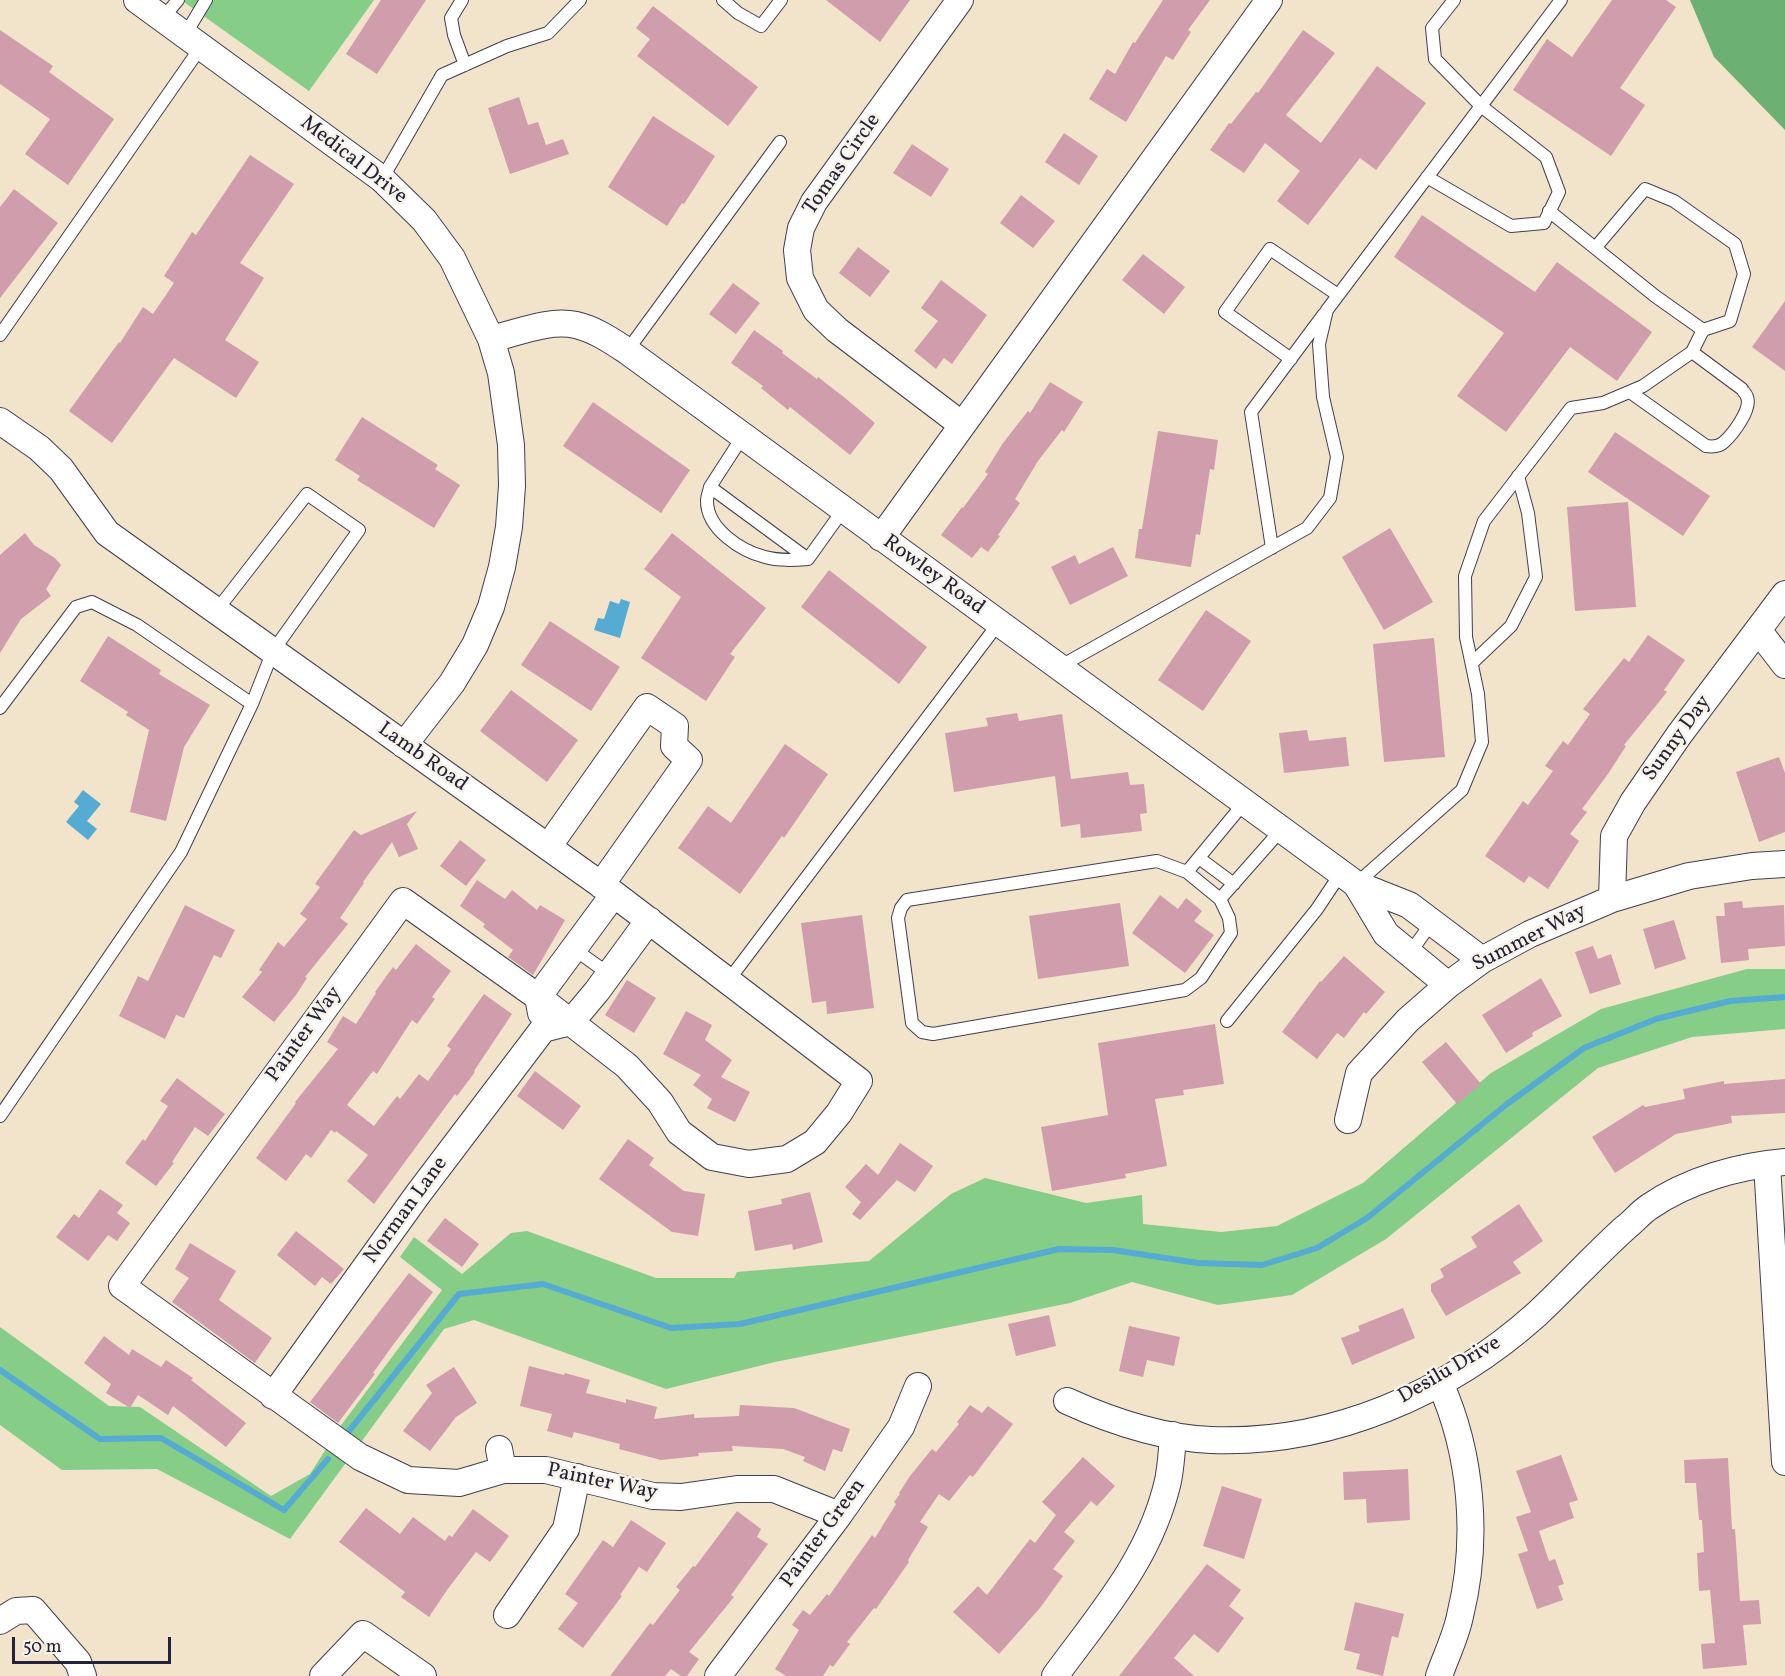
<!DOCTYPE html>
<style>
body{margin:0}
#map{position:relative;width:1785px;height:1676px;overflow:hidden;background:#f1e4ca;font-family:Vollkorn,serif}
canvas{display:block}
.scale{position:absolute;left:12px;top:1637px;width:159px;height:27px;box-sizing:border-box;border:3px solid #22223b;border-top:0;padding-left:8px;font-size:18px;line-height:21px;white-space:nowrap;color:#22223b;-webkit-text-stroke:4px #f7f3e8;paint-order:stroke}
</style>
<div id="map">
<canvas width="1785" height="1676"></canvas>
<div class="scale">50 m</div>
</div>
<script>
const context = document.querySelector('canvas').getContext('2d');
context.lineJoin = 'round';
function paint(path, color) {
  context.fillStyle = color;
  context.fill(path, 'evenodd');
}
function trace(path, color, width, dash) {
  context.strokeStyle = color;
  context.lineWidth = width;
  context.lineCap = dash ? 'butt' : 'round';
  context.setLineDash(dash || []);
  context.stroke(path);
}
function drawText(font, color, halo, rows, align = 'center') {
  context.font = font + ' Vollkorn,serif';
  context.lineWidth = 5;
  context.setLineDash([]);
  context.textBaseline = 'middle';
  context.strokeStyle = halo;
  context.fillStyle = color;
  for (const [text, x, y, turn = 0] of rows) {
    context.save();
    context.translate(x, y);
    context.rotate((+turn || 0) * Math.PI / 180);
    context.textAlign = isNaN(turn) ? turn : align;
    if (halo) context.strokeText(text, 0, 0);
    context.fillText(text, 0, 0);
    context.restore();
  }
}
paint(new Path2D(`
 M181,0H374L309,91Z
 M1747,969H1785V1029L1692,1037L1598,1068L1386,1239L1292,1295L1218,1305L1132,1282L1070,1303L775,1362L666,1389L474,1320L444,1329L290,1539L157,1469L62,1470L0,1425V1327L109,1406L140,1407L271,1496L310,1474L342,1424L442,1290L400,1257L414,1237L462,1274L511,1233L527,1231L656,1278H734L737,1272L869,1261L951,1194L985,1178L1086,1203L1142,1195L1143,1224L1221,1232L1277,1226L1363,1183L1491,1073L1601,1009Z`), '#86cd88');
paint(new Path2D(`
 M1690,0H1785V130L1714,57Z`), '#6cb074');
paint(new Path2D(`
 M621,599L630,602L620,638L594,630L598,618L604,619L610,601L619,604Z
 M83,790L101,804L87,821L97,829L88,840L66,822L79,806L74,802Z`), '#56abd2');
trace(new Path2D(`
 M0,1370L100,1439L161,1438L284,1510L328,1459
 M349,1431L459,1294L543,1284L671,1328L740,1324L1059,1249L1113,1250L1198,1263L1262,1265L1317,1248L1367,1218L1507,1104L1584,1048L1656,1019L1730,1001L1785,997`), '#56abd2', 6);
paint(new Path2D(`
 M381,0H426L377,74L346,54Z
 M826,0H910L880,42Z
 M1163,0H1210L1188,30L1191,32L1173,60L1166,56L1126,122L1089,99L1107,69L1115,74L1133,42L1135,43Z
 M1612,0H1666L1676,7L1620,88L1645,105L1611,156L1513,90L1547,39L1572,57Z
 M653,6L758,87L728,126L637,56L650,39L636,28Z
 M0,30L53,66L49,72L114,119L68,185L25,154L50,119L0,84Z
 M1303,30L1335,53L1286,115L1321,143L1377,66L1426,103L1376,170L1360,158L1308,225L1277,201L1300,171L1265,143L1244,173L1210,150L1229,123L1231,124L1256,92L1258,93Z
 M519,97L528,125L538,122L546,145L563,139L569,154L510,174L488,108Z
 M653,116L715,156L684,204L682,203L667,226L608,187Z
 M1064,133L1098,156L1079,185L1045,162Z
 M912,144L949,169L931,197L893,173Z
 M250,155L294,184L240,263L264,278L225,340L259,362L236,398L174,358L112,443L69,411L119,342L120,343L143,307L153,314L174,283L164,276L192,232L196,235Z
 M14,189L58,223L0,298V207Z
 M1021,195L1055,221L1033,248L1000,223Z
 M1422,215L1535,292L1557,262L1652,332L1617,381L1570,347L1506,432L1457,396L1504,333L1394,257Z
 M858,247L890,271L870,297L839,273Z
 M1143,254L1185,287L1164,314L1122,280Z
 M941,280L987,315L952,364L944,358L936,369L914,351L938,321L921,308Z
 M733,283L760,303L736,334L709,314Z
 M1785,301V371L1752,347Z
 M754,330L783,351L782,353L817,379L818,377L845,398L875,423L850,455L790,407L788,410L761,388L763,386L731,363Z
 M1050,382L1083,402L1064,432L1062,430L1038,461L1015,499L1020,503L998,535L1000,536L988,552L981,547L972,558L941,535L962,507L963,508L988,474L985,472L1003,443L1028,411L1030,413Z
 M593,402L690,470L661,513L563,446Z
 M362,417L438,465L435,469L460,485L434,528L357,480L360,476L335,460Z
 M1158,431L1218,440L1214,470L1210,469L1200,535L1196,534L1191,567L1135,558L1139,529H1142Z
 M1615,432L1710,496L1683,536L1588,472Z
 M1628,502L1636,607L1575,611L1567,507Z
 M1390,528L1433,602L1384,630L1342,557Z
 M25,533L34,545L55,558L61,565L46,589L51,596L21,619L0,653V555Z
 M672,533L766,608L730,654L735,657L706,701L641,658L681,597L644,569Z
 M1113,547L1128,576L1070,605L1051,567L1075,555L1079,564Z
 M829,570L927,647L899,684L801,607Z
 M1206,610L1251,641L1203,711L1158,680Z
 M550,621L620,667L591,711L521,665Z
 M1648,635L1685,660L1664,690L1667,692L1624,745L1626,746L1608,774L1582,809L1587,812L1570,834L1579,841L1548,889L1529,876L1524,883L1485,856L1523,801L1528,805L1553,771L1545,766L1563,741L1568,745L1590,714L1583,709L1624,658L1629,662Z
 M108,636L161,670L159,674L210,705L184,747L166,821L130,812L149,730L126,715L128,712L80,681Z
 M1434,638L1445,757L1384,762L1373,644Z
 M511,690L578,740L547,782L480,731Z
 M1017,713L1019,721L1062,714L1071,779L1128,772L1130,785L1144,784L1147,813L1140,814L1142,831L1081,838L1080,824L1061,827L1055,776L954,792L945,733L988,726L986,718Z
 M1307,730L1309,741L1346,737L1349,766L1284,773L1279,733Z
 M785,744L828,774L784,838L782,836L740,894L678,848L708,806L731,823Z
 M1779,757L1785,773V832L1759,842L1736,772Z
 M417,811L407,824L418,849L399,857L392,842L363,882L364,883L340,918L348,924L305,977L307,978L296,995L274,1022L242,997L262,972L259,970L278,942L284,947L307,919L300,914L320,887L315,884L354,830L361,835Z
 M460,840L486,860L466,886L440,866Z
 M477,880L505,899L512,890L537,910L540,905L565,920L533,975L508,957L513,950L483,927L485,924L460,906Z
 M1160,895L1178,909L1186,898L1202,911L1194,921L1214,935L1185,973L1132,933Z
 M1742,901L1743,908L1784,905L1785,946L1748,949L1749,960L1721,963L1716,916H1725L1724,903Z
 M1120,903L1129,966L1038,979L1029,916Z
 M185,905L235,930L221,958L214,955L184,1018L176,1015L165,1039L119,1016L138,976L148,981Z
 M862,915L874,1008L827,1014L826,1001L812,1003L801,923Z
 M1674,920L1686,959L1655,969L1643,929Z
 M416,944L451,971L432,997L435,999L417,1024L412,1020L377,1074L373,1071L347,1105L374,1126L397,1096L400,1099L419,1074L428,1081L451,1049L447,1046L484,994L512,1014L474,1071L475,1072L457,1096L455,1094L374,1204L347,1181L368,1155L336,1131L335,1133L331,1130L311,1158L306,1154L286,1181L256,1158L296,1103L295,1102L338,1049L327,1042L343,1016L356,1024L376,993L375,992L393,967L396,970Z
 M1593,946L1598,959L1611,954L1621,984L1590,994L1575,952Z
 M1344,956L1385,992L1366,1014L1364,1012L1344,1038L1337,1033L1317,1059L1282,1032L1320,981L1321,982Z
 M1541,978L1562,1016L1532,1033L1533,1036L1506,1053L1482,1015Z
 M627,980L656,998L634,1033L605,1015Z
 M686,1011L712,1025L705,1040L732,1060L721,1077L750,1092L735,1122L707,1108L712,1099L693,1085L701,1075L663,1054Z
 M1215,1024L1224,1084L1183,1090L1184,1095L1155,1099L1167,1166L1125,1174L1126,1178L1052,1191L1041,1127L1108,1115L1098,1043Z
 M1446,1042L1481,1084L1457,1104L1422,1062Z
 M535,1071L581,1106L563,1130L517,1096Z
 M177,1078L225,1114L208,1136L195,1127L172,1162L174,1163L156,1186L125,1163L143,1139L145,1141L168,1106L160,1101Z
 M1785,1079V1113L1731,1116L1732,1123L1676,1134L1615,1173L1592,1137L1643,1105L1645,1107L1685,1099L1683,1089L1724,1081V1084Z
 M628,1139L654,1158L649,1165L684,1191L705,1194L698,1236L672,1232L599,1179Z
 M900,1143L933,1166L915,1192L897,1180L860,1220L852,1214L861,1202L845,1187L866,1164L878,1175Z
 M100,1189L123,1205L117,1213L130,1223L117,1241L108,1235L88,1261L56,1237L74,1214L79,1218Z
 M810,1192L823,1242L793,1250L792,1244L755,1251L748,1211L782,1204L781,1199Z
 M1519,1204L1543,1241L1513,1262L1521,1273L1446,1316L1431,1291V1284L1444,1277L1440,1269L1477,1247L1471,1237Z
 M445,1218L479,1244L462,1267L427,1241Z
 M296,1231L344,1269L331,1284L322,1277L315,1286L277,1255Z
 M190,1243L236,1271L219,1300L272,1338L255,1363L172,1302L189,1278L175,1269Z
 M409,1273L433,1292L393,1345L373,1373L375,1374L338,1423L310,1402Z
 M1403,1308L1415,1338L1352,1365L1341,1338L1360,1331L1358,1326Z
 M1049,1315L1056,1346L1016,1356L1008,1324Z
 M1129,1326L1180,1337L1174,1366L1147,1360L1143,1377L1119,1371Z
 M104,1336L129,1355L132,1349L161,1367L166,1360L193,1378L191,1380L246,1423L226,1447L173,1406L168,1415L138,1395L130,1408L106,1393L111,1384L84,1363Z
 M529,1366L564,1375L565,1373L590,1380L586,1393L626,1403V1399L657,1407L654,1419L694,1414V1418L739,1416L740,1405L794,1408L850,1429L842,1452L833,1449L825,1471L803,1461L805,1457L783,1449L732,1446L733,1451L698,1453L699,1456L661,1460L619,1449L620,1444L574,1432L572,1438L547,1431L552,1414L520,1406Z
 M454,1367L477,1403L456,1417L430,1451L403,1431L432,1393L426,1385Z
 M970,1405L982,1413L988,1406L1013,1424L973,1477L970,1475L949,1501L939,1494L920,1522L928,1527L908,1560L909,1562L876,1609L874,1608L847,1642L850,1644L833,1667L830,1665L823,1676H786L775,1669L799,1630L792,1625L803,1610L810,1615L827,1594L829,1596L872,1535L875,1538L896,1504L894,1502L900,1494L899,1493L910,1476L932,1449L936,1452L959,1424L957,1422Z
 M1561,1455L1578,1500L1569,1503L1574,1518L1539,1531L1549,1561L1555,1559L1564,1584L1558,1586L1563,1600L1537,1609L1518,1554L1528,1551L1516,1517L1531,1512L1516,1471Z
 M1083,1457L1115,1486L1097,1506L1091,1501L1064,1532L1075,1541L1053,1569L1063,1576L1040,1608L999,1654L953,1612L978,1586L987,1595L1030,1539L1035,1543L1056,1515L1042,1502Z
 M1728,1458L1732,1529H1735L1740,1601L1759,1600L1761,1624L1743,1625L1747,1665L1703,1669L1701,1644L1715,1643L1710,1590L1699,1591L1697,1553L1704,1552L1702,1520H1699L1696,1483H1685L1684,1460Z
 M1408,1469L1410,1520L1367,1523L1366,1499L1344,1500L1343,1472Z
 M1222,1486L1262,1499L1244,1559L1203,1546Z
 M366,1508L400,1534L413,1517L445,1541L449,1535L452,1537L473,1509L509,1536L490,1562L476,1552L447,1590L429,1617L401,1597L405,1592L339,1542Z
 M737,1511L761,1529L757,1537L768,1544L731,1595L734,1597L689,1652L699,1659L687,1676H681L671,1669L665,1676H610L650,1623L653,1625L680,1590L676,1587L693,1566L695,1567Z
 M631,1520L666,1543L647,1572L639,1567L620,1595L622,1596L583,1648L558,1629L578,1603L565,1594L603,1540L613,1547Z
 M1207,1564L1241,1590L1229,1606L1244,1618L1218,1653L1194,1634L1174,1658L1194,1676H1119Z
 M1355,1602L1404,1614L1398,1638L1392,1636L1383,1676L1356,1669L1360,1654L1344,1650Z`), '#d09dac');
const lane = new Path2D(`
 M462,0L451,18L454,35L465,65
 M723,0L738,13L761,26L781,0
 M162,19L178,0
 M185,35L206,0
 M1427,177L1511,226L1544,223L1559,192L1546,157L1481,106L1435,59L1432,28L1454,0
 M382,179L442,75L507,46L548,33L580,0
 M1549,211L1655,296L1703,330L1730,321L1744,274L1735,244L1674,201L1645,189L1596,247
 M0,335L201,47
 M627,351L780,142
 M1291,359L1225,312L1270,249L1338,295
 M1630,392L1706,446C1713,447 1719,447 1724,442C1733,434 1752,409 1747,397C1747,395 1742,390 1742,389L1692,352
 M743,436L710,487L808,559L843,510
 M710,487C709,492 707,497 707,501C707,529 741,551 765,557C779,561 794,560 808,559
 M1272,548L1251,412L1324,314
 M1472,663L1511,626L1536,577L1528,513L1518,476
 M1059,667L1307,528L1330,498L1337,457L1323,397L1319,344L1327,310L1561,0
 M0,708L76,607L92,602L137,625L252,704
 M1244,803L1187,872L1220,899L1281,830
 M1199,858L1234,884
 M1187,872L1157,861L907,900L901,908L898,918L912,1023L922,1032L933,1034L1185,990L1201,978L1231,933L1229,918L1220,899
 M1356,884L1462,790L1482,742L1478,694L1466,637L1465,576L1484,521L1571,408L1603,403L1643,386L1692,352L1703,330
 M574,949L609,974
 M1410,953L1432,922
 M728,981L998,624
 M1227,1021L1317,909L1341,873
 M0,1116L181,852L252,704L273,651L359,530L307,494L217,610`);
const street = new Path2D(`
 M137,0L382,179L424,220L452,258L491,339L501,373L511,445L512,486L509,527L502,567L491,607L475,645L452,683L404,745
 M960,0L814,202L801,228L797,250L800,278L816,310L837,330L961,424
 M491,339C517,333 549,319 576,325C594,329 612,341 627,351L1356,884L1409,905L1482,960
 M0,421L39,448L61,469L107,533L614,894L859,1081L839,1113L815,1142L787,1159L749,1164L712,1157L679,1132L660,1102L627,1066L538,997L403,901L122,1286L360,1457L408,1480L459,1483L503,1470H546L653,1496L681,1497L737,1489H774L839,1515
 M881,538L1269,0
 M1758,630L1785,665
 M548,847L647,707L675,726L674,746L689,760L601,885
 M1356,884L1386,934L1448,985
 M1612,899L1614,836L1633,802L1679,735L1785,594
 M541,1013L538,997L614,894
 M1348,1120L1359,1073L1408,1020L1448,985L1482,960L1530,934L1612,899L1689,876L1752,866L1785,864
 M1767,1164L1785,1462
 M273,1396L418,1194L543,1029L571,1022L597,991L649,920
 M1067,1401C1111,1421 1162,1438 1211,1440C1331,1445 1449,1393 1537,1314C1567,1286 1594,1256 1625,1228C1633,1222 1640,1213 1649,1207C1688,1180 1738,1166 1785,1162
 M499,1449L503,1470
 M507,1615L566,1529L577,1477
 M0,1621L16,1611L33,1610L78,1662L83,1676
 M323,1676L363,1634L423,1676
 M718,1676L839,1515L901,1427L918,1386
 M1055,1676C1101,1613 1150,1559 1168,1481C1171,1466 1172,1450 1173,1435
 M1439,1676C1446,1656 1456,1636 1460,1616C1479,1540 1472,1454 1440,1383`);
trace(lane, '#413f50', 14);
trace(street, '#413f50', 28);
trace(lane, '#fff', 12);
trace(street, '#fff', 26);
drawText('21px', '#22223b', '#f7f3e8', [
 ["Medical Drive",353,161,38],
 ["Tomas Circle",843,165,-55],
 ["Rowley Road",933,576,36],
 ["Sunny Day",1678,739,-54],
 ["Lamb Road",422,758,35],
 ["Summer Way",1530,939,-27],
 ["Painter Way",305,1035,-54],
 ["Norman Lane",407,1211,-54],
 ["Desilu Drive",1450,1371,-30],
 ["Painter Way",602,1483,12],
 ["Painter Green",824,1534,-54]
]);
</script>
